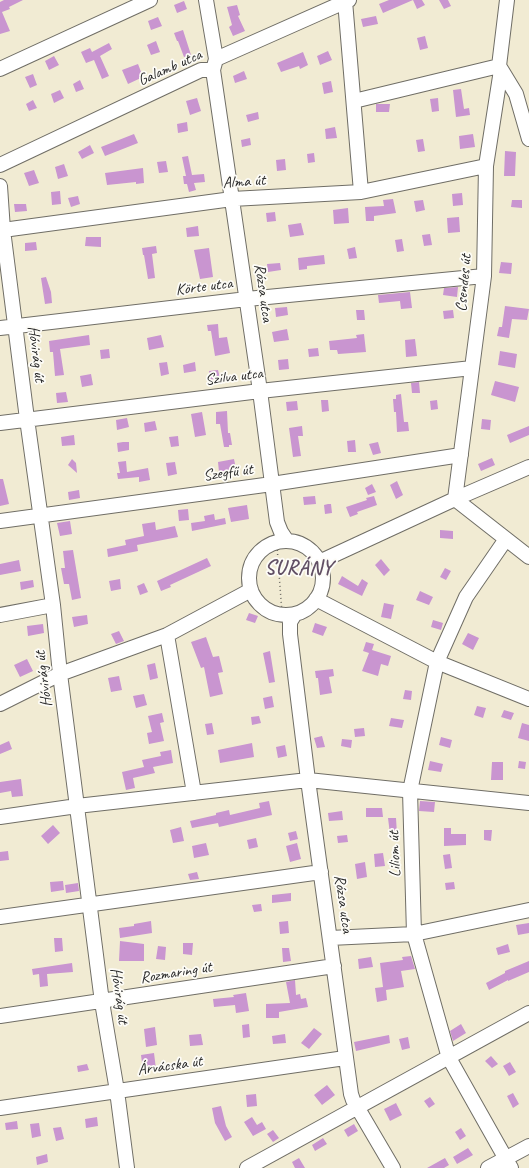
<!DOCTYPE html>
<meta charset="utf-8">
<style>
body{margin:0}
canvas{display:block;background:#f1ebd3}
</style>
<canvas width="529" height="1168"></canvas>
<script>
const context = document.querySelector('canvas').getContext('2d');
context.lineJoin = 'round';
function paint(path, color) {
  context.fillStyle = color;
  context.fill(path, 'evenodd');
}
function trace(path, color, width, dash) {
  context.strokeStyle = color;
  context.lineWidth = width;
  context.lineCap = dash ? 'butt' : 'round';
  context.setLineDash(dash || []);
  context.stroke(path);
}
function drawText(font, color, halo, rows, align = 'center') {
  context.font = font + ' Caveat,sans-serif';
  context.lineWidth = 3.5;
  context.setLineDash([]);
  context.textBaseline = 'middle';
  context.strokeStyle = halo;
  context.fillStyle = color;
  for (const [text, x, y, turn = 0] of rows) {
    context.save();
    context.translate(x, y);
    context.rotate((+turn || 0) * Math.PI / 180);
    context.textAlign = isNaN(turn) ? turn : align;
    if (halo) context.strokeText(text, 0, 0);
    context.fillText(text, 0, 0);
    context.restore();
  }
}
paint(new Path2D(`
 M4,0H23L9,7L10,9L2,12L10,31L0,34V2Z
 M389,0H422L425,5L417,9L413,0L383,13L379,4Z
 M439,0H448L451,6L444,9Z
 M184,1L187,9L177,13L174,5Z
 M237,5L240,15L238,16L245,31L233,36L229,27L232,25L227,7Z
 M376,16L378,24L363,27L361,19Z
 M158,17L162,26L151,30L148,21Z
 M183,30L191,55L184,57L178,41H177L174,33Z
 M425,36L428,48L420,50L417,38Z
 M156,41L160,52L151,55L147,45Z
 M109,43L112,49L100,56L109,76L102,79L94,60L86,63L81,52L90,48L92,52Z
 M328,51L332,60L320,65L317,56Z
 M303,52L308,65L300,69L299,66L281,72L277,63Z
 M54,56L59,65L49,70L45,61Z
 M138,64L143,77L128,84L122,70Z
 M244,71L247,79L235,83L233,76Z
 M33,74L37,85L30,88L25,77Z
 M80,80L84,89L76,92L73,84Z
 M331,81L333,92L324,94L322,83Z
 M461,89L464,109L469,108L470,115L456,117L453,90Z
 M60,90L64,98L54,103L51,94Z
 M197,98L201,111L190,115L186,101Z
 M438,98L439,111L432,112L430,99Z
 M33,100L37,108L29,111L26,104Z
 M376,104H390L389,112H376Z
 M258,112L259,119L248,122L246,115Z
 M187,122L188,131L178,133L177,124Z
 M335,127L337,138L326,139L325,129Z
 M134,134L138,143L105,156L101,147Z
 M473,134L475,147L460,149L459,136Z
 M250,138L251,145L242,147L241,140Z
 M423,139L425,151L418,152L416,140Z
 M90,145L94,153L82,159L78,152Z
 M505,151L516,152L515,176H504Z
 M314,153L315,162L308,163L307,154Z
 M188,156L192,175L204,174L205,182L194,183L196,190L189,192L187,184H184L183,176H186L182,157Z
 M285,159L286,170L277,171L276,160Z
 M166,161L168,172L159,173L157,162Z
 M64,164L68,176L58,179L55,167Z
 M143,168L144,183L136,184V182L107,185L105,173Z
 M34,170L39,183L29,186L24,173Z
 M60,191L61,204L52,205L51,192Z
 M462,193L463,205L453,206L452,194Z
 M78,196L80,204L71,207L68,198Z
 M393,199L396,213L374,216V221H366L365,207L384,206L383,200Z
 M423,200L425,210L416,212L414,201Z
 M512,200H522V208L511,207Z
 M14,204H26L27,211L15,212Z
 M348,208L349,223L334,224L333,210Z
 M275,212L276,221L267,222L266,213Z
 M459,217L460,232L448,233L447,218Z
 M301,223L304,235L290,237L288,225Z
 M198,226L199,236L187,237L186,228Z
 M430,234L432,245L424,246L422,235Z
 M86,237H101V247L85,246Z
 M402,239L404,251L397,252L395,240Z
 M36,242L37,250L25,251V243Z
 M156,246L157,253L152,254L155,278L148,279L144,255H143L142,248Z
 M355,247L357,258L349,259L347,249Z
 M209,248L213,277L200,279L194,250Z
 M324,255L325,264L307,266V269L299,270L298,258Z
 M501,262L512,263L511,274L499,273Z
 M280,263L281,270L268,272L267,264Z
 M46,277L51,292L52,303L45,304L41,278Z
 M458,287L457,297L443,295L444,288Z
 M410,292L412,308L401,309L400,301L379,303L378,295Z
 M505,306L529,309L527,320L512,319L509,338L497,336L499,327H502Z
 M287,307L288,315L276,317L275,308Z
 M356,310H364L365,320H357Z
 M453,310L454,318L444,319L443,311Z
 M218,324L219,338L227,337L230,353L215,356L211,331H208L207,325Z
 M287,329L289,340L274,342L272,332Z
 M364,334L366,352L338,354L337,350H330L329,341L357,338L356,335Z
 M89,335L90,345L60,349L64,375L55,376L53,352H50L49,341Z
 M161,335L164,347L149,350L147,338Z
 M415,339L417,356L406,357L405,340Z
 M318,348L319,356L309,357L308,349Z
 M109,349L110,358L101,359L100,350Z
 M500,351L517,354L515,368L498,365Z
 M288,359L289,369L279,370L278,360Z
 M167,362L169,374L161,376L159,363Z
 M195,362L196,371L184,373L183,365Z
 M218,370L220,378L210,380L209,371Z
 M91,374L93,385L82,387L80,376Z
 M495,381L519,387L515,402L491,395Z
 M419,382L420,393H412L411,383Z
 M66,392L68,402L57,403L56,393Z
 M401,394L404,422H408L409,431L397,432L396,412H394L393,399H396V395Z
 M321,400H328L329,411L322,412Z
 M437,400L438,409L431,410L430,401Z
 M297,401L298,410L287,411L286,402Z
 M227,411L228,433H230L232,445H229V447H224L220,424H216V412Z
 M202,412L206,435L195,437L191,414Z
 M127,418L129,427L117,430L116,420Z
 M482,419L491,420L490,430L481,429Z
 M155,421L157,430L145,432L144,423Z
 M302,426L303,436H298L301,456L293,457L289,428Z
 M529,426V435L510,443L507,435Z
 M74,435L75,445L62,446L61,437Z
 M178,436L179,446L171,447L169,437Z
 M355,440L356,452H348L347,441Z
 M123,442H129V450L118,452L117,443Z
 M378,442L381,453L373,455L369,444Z
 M492,458L495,465L481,471L478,464Z
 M72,459L76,463L77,473L68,465Z
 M234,459L236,469L219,472L218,462Z
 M126,461L127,472L148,468L150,480L139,482V477L118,479L117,473H120L118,462Z
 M175,462L177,474L168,476L166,463Z
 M0,479H3L9,504L0,506Z
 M397,481L403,495L396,499L390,485Z
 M372,484L376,492L368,495L365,488Z
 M79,490L80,498L69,500L68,492Z
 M315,496L316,504L304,505L303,497Z
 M374,496L377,505L357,512L358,514L350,517L346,507L367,500L366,498Z
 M328,504H331L332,513L325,514L324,505Z
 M247,505L249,519L231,522L228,508Z
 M188,509L189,520L179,521L178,510Z
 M214,514L215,520L225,518L226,524L192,531L191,523L205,521L204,516Z
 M70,521L72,534L60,536L57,523Z
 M155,522L156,530L175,526L178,537L137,545L138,551L108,557L107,549L126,545L125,540L144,536L142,524Z
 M440,530L453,531V539L440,538Z
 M73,550L81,598L72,600L69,584H64L61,568H65L63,551Z
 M207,558L211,566L170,585L171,587L161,591L157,581Z
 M381,559L390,570L384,576L375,565Z
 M19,560L21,571L0,575V564Z
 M445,568L451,571L446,580L440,577Z
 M342,576L358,586L362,579L368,583L362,596L338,584Z
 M120,579L121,589L111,591L109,581Z
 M33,580L34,587L21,590L20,582Z
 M144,583L148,592L140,595L137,586Z
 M420,591L433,597L429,605L416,600Z
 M384,603L394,605L391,619L381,617Z
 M249,613L258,616L255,623L246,620Z
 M87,615L88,624L74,627L72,617Z
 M433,620L443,623L441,630L431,627Z
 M315,623L327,627L323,636L312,632Z
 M43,624L44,633L28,636L27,626Z
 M119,631L124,641L116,644L111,634Z
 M468,633L479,638L473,650L462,644Z
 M206,637L213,657L219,656L223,672L218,673L223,694L210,697L204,667L201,668L191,642Z
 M366,642L374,644L372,650L391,656L388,666L381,664L378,676L362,671L369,653L363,651Z
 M270,651L275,682L269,683L263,653Z
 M27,659L33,671L20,677L14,665Z
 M155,663L158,678L150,680L147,665Z
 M333,669L334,676L329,677L332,693L320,695L318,678H316L315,671Z
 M119,676L122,690L111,692L108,678Z
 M405,690L412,691L411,700L403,699Z
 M144,694L147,705L136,708L133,696Z
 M272,696L274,707L265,709L263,698Z
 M477,706L486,708L483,718L474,715Z
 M504,710L514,713L511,720L501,717Z
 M162,713L164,722L160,723L164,741L149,744L147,733L152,732L148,716Z
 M259,716L261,723L252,725L251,717Z
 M391,718L404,720L402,728L389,726Z
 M212,723L214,734L207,735L205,724Z
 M522,723L529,725V741L518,738Z
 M364,728L365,736L355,737L354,729Z
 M322,736L325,747L317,748L314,738Z
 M441,737L452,740L450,748L439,745Z
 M342,739L352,740L351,748L341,746Z
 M9,741L12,749L0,754V745Z
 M252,743L254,757L220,763L218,750Z
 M285,745L287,756L278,758L276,747Z
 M171,750L173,763L153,767L155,773L133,778L135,788L126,790L122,772L144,767L142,760L161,756L160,752Z
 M430,761L443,764L441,772L428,770Z
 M519,761L526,762L525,769L518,768Z
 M492,762H503V780H491Z
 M21,779L23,796L12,797L11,791L0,793V782Z
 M269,801L272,815L219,827L218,823L192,828L190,821L216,815V813L229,810L230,815L260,808L259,803Z
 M420,801L435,802L434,812L419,811Z
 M366,808H382L383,817H366Z
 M342,811L343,820L329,821L328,813Z
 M388,818H396L397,834H390Z
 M53,825L60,833L48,844L41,836Z
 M181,827L184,841L173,843L170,830Z
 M444,828H451V834H466V845L444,846Z
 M484,830H492L491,841L484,840Z
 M296,831L298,839L290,841L288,833Z
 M347,835L348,842L338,843L337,836Z
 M256,838L258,847L249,849L247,840Z
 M206,843L209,855L194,858L192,846Z
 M297,843L301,859L290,862L286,846Z
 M8,851L9,860L0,861V852Z
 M383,853L385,866L375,867L374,854Z
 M450,854L452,868L445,869L443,855Z
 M365,862L367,877L357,879L355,864Z
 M197,872L199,879L190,880L188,874Z
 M63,881L64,890L51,892L50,882Z
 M454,882L455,889L446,890L445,883Z
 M78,883L79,891L66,893L65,885Z
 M291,893V901L272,903V895Z
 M261,904L262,911L254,912L252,905Z
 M151,921L152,933L120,938L119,928L134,926V924Z
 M288,921L289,933L280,934L279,922Z
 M529,923V933L518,935L516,925Z
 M54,938H62L63,951L55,952Z
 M120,941L144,944V961H119Z
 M183,943H193L192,955L183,954Z
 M508,944L510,952L498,955L496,948Z
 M158,946L166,947L165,960L156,959Z
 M282,948H289L291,961L283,962Z
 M411,956L415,969L401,971L404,987L386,990L387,1000L377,1002L375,988L383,987L380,963L403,960L402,957Z
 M371,957L373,967L359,969L358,959Z
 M529,961V972L508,981V980L489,990L486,983L505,973V971Z
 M72,963L73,972L47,974L48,986L40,987L39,974L33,975L32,969Z
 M295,980L296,995L300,994L301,999L306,998L308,1007L279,1012V1018H266V1004L290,1003L286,982Z
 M246,993L249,1011L236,1013L235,1005L214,1007L213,999L234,997L233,995Z
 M249,1024L250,1037L243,1038L242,1025Z
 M461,1024L466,1033L453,1041L450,1031Z
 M155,1027L157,1045L146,1047L144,1029Z
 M314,1028L322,1034L309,1049L301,1043Z
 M201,1034L203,1045L190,1046L189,1035Z
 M285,1034L286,1043L273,1044L272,1036Z
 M389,1035L390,1043L356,1051L354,1042Z
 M408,1037L410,1048L402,1050L399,1039Z
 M154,1053L156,1069L143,1070L141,1055Z
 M491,1056L498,1064L492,1068L485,1061Z
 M510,1062L516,1072L509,1076L503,1066Z
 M87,1064L89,1070L78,1072L77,1066Z
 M327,1085L335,1095L322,1105L314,1095Z
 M513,1093L519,1104L513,1108L507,1096Z
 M256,1094L257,1106L247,1107L246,1095Z
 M430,1097L435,1104L429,1108L424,1101Z
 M396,1103L402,1115L390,1121L384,1109Z
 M221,1106L226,1126L232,1137L225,1141L215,1123L212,1108Z
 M97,1117L98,1126L86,1128L85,1119Z
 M252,1117L257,1125L262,1122L266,1129L253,1136L244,1122Z
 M17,1121L18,1129L6,1130L5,1123Z
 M39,1123L41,1136L32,1138L30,1124Z
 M354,1124L358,1131L348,1137L344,1130Z
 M61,1127L64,1139L56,1141L53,1128Z
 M461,1128L466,1136L460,1140L455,1132Z
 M273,1130L279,1138L273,1142L267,1134Z
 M323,1138L327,1144L315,1151L312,1145Z
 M468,1148L473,1155L457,1164L453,1157Z
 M47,1154L48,1162L37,1165L36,1157Z
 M299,1158L305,1168H295L292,1162Z
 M445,1158L449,1165L444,1168H427Z`), '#c995d0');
const minor = new Path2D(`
 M206,0L216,59
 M507,0L499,66L516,94L529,139
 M345,1L361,192
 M0,69L150,0
 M501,70L486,166L484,276L455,499L529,557
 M354,101L499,66
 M0,165L201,70H213
 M0,186L3,230L27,419L53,605L60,674L102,1002L117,1091L127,1168
 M3,230L232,199L361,192L486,166
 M0,328L247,299L484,276
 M0,423L260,391L472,368
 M0,521L272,484L461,455
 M506,539L466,597L437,662L410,791L414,934L449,1058L511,1168
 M287,541L281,532L277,522L260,391L213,70L216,59L349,0
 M249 578a37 37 0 1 1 74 0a37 37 0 1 1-74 0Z
 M319,562L455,499L529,467
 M316,599L437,662L529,699
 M295,614L290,622V634L308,780L351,1094L353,1100L393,1168
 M0,615L53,605
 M167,635L194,793
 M0,704L60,674L167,635L251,590
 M0,817L77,806L308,780L529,803
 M0,917L321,872
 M330,938L414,934L529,910
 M0,1016L334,966
 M0,1108L345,1058
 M247,1168L529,1013
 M488,1168L529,1146`);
trace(minor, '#706e66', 16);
trace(new Path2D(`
 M277,546L282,613`), '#706e66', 1.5, [1, 3]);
trace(minor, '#fff', 14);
drawText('16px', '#2b2b2b', '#fdfcf7', [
 ["Galamb utca",170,68,-24],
 ["Alma út",244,182,-4],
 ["Csendes út",464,283,-85],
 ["Körte utca",204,287,-7],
 ["Rózsa utca",263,293,82],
 ["Hóvirág út",36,354,83],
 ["Szilva utca",234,377,-7],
 ["Szegfű út",228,473,-8],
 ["Hóvirág út",44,679,-97],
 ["Liliom út",395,854,-92],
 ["Rózsa utca",343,904,82],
 ["Rozmaring út",176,973,-9],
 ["Hóvirág út",119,996,82],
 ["Árvácska út",170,1066,-8]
]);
context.letterSpacing = '1px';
drawText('bold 20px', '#625065', '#fdfcf7', [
 ["SURÁNY",299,569]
]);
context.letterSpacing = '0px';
</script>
